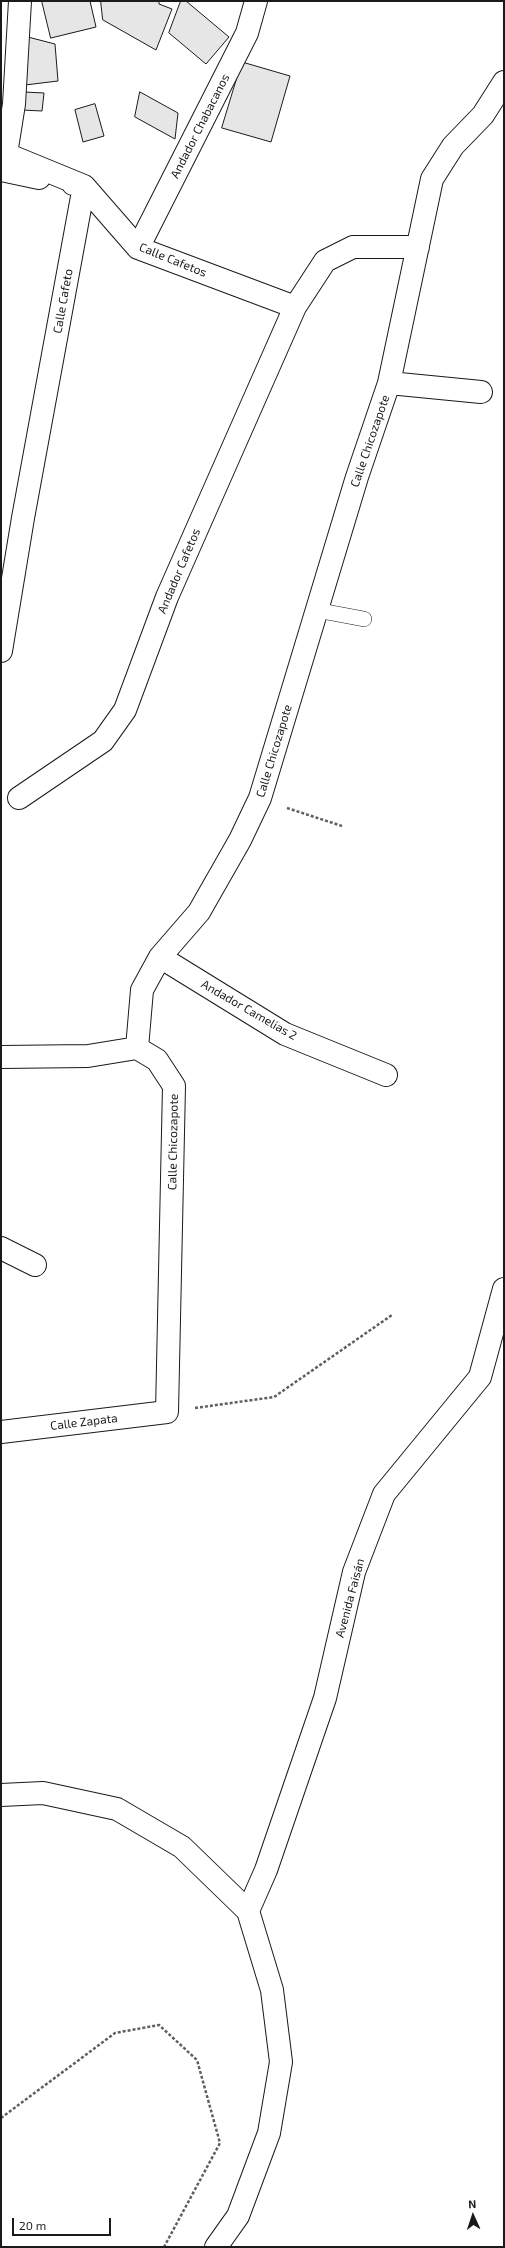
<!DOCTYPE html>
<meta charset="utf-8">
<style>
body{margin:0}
#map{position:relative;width:505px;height:2248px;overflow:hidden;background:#fff;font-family:"Exo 2",sans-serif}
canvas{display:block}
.frame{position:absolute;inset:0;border:2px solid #1a1a1a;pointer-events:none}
.north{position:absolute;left:453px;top:2196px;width:40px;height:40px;-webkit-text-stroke:3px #fff;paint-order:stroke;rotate:357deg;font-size:11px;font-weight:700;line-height:16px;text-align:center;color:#1a1a1a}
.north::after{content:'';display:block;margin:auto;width:14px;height:18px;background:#1a1a1a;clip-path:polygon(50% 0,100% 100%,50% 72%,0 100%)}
.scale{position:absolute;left:12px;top:2218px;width:99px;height:18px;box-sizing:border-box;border:2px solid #1a1a1a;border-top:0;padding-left:5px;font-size:12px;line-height:14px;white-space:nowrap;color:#1a1a1a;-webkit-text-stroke:3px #fff;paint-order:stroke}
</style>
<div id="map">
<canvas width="505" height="2248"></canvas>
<div class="frame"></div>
<div class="north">N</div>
<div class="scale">20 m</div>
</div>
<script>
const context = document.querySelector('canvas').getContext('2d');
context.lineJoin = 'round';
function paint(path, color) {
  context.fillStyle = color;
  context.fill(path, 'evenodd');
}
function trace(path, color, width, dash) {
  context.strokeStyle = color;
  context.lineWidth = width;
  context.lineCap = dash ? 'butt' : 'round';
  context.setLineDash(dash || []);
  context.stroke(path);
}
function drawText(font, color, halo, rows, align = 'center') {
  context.font = font + ' "Exo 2",sans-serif';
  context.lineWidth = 3;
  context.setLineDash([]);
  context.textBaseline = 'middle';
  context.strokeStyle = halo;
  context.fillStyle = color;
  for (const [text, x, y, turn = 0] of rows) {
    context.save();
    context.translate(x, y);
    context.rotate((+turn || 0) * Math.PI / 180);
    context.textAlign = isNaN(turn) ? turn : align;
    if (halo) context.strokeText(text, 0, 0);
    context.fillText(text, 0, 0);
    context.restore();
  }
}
const building = new Path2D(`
 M42,1H90L96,27L51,38Z
 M101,1H159V4L172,9L156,50L103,20Z
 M181,1H186L229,37L206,64L169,33Z
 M20,35L55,44L58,81L25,85Z
 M242,62L290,76L271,142L222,128Z
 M24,92L44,93L42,111L22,110Z
 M140,92L178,113L175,139L135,117Z
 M95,104L104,136L83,142L75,110Z`);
paint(building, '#e6e6e6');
trace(building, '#1a1a1a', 1);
const service = new Path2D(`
 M316,610L364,619`);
const minor = new Path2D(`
 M1,170L39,178
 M73,184L84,186L138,248L295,307
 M138,248L247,33L256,1
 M389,383L481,392
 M1,651L23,518L84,186L6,154L14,104L20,1
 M19,798L103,741L125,710L167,597L295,307L325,261L353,247H418
 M160,957L285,1034L386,1075
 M137,1048L142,990L160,957L199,912L240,840L260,798L357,477L389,383L432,179L453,146L483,115L504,82
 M1,1057L88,1056L137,1048
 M1,1248L35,1265
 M1,1432L167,1412L174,1086L157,1060L137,1048
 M1,1795L43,1793L117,1809L182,1847L248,1911L272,1990L281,2062L269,2133L238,2216L216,2247
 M248,1911L266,1870L325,1698L354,1572L384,1494L480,1377L504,1289`);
trace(service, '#1a1a1a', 16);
trace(minor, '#1a1a1a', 24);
trace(new Path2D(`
 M287,808L342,826
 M195,1408L274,1397L392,1315
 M1,2118L115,2033L159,2025L197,2060L220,2143L164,2247`), '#5f5f5f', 2.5, [3, 2]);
trace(service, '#fff', 15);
trace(minor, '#fff', 22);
drawText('12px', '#1a1a1a', '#fff', [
 ["Andador Chabacanos",200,126,-63],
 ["Calle Cafetos",173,260,22],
 ["Calle Cafeto",63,301,-80],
 ["Calle Chicozapote",370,441,-71],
 ["Andador Cafetos",179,571,-67],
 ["Calle Chicozapote",274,751,-73],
 ["Andador Camelias 2",249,1010,30],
 ["Calle Chicozapote",173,1142,-89],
 ["Calle Zapata",84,1422,-7],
 ["Avenida Faisán",350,1598,-75]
]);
</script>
